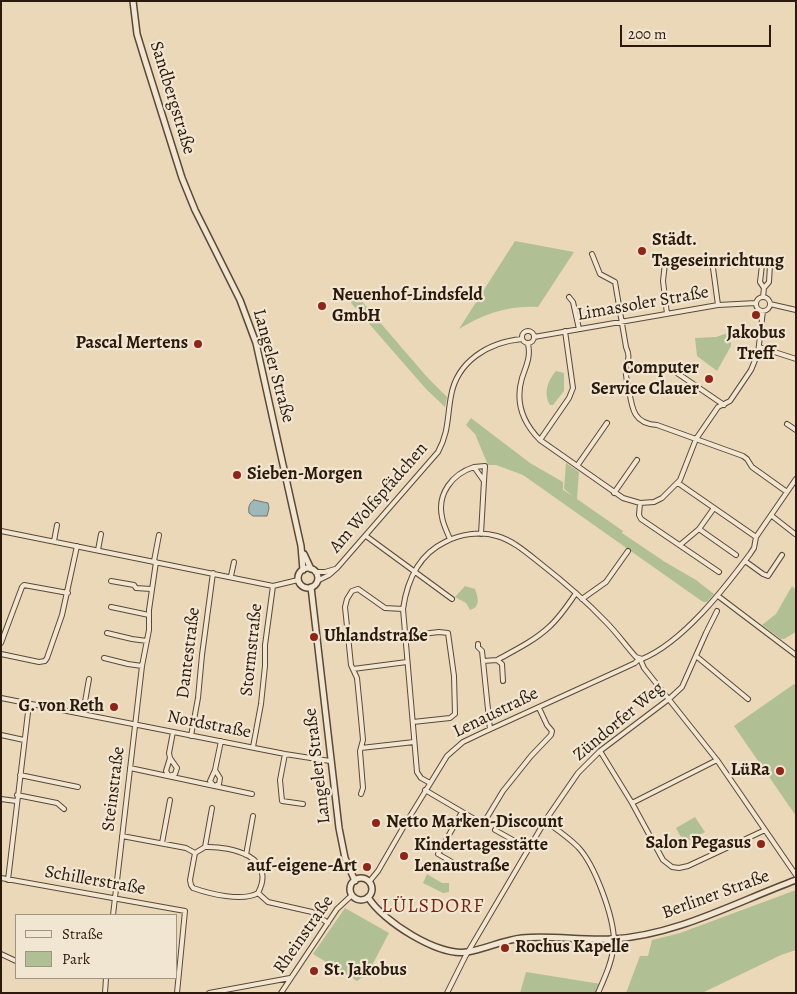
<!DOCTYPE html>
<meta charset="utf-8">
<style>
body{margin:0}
#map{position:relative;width:797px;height:994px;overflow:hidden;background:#ead8b8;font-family:Alegreya,serif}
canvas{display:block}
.frame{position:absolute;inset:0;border:2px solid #2b190c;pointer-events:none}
.legend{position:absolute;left:15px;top:914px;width:162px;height:65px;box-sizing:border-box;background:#f1e6d1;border:1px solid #a29482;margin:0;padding:6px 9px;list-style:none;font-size:15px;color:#2b190c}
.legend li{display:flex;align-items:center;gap:10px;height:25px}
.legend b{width:25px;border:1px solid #a29482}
.scale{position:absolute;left:620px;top:25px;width:151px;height:22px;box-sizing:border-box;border:2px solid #2b190c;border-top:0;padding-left:6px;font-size:15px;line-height:18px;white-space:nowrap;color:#2b190c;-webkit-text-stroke:4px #f1e6d1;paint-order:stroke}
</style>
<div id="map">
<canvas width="797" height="994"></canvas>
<div class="frame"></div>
<ul class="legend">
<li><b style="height:6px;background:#f1e6d1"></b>Straße</li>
<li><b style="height:14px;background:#b0c094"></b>Park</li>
</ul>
<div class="scale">200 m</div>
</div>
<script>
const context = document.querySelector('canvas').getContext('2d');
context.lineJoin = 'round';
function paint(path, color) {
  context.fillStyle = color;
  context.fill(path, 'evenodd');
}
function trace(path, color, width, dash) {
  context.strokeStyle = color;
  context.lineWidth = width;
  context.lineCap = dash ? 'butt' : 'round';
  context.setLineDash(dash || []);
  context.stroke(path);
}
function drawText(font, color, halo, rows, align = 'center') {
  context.font = font + ' Alegreya,serif';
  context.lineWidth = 4.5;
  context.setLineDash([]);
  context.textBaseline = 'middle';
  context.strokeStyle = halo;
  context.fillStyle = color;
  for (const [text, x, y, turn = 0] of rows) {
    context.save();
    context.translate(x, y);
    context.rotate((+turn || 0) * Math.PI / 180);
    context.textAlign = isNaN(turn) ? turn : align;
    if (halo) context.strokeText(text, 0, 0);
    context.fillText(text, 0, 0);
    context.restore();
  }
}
paint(new Path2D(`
 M515,241L574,252L538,307C509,305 483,314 459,329Z
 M353,291L427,377L447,397L445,407L426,389L351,303Z
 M731,332V346L717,371L697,356L695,338L716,337Z
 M556,371L564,373V391L553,405H550C543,393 548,380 556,371Z
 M471,418L530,463L563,482V490L573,496L564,489L566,463L579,472L577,499L623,531L622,533L665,562L696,580L714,594L707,602H703L523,475L496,465H488L475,434L466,425Z
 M465,586L475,589C478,597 481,607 470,610L466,603L455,597Z
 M792,586L796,590V632L784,639H781L762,625L776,614Z
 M794,684L796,686V816L734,726Z
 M695,817L705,832L684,843L676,828Z
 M427,874L442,883H449V892L443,893L423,883Z
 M796,890V950L781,955L702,993H626L640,956H648L652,940L680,933Z
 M345,908L389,933L368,973L357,981L313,954Z
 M526,972L601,984L597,993H520Z`), '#b0c094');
const water = new Path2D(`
 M254,500L268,503L269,508L267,516H253L249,513C248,508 249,503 254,500Z`);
paint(water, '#9db7ba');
trace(water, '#6f7874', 1);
const minor = new Path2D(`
 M592,254L600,274L615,282L626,347C631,359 627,359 626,370C625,376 628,384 629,390C632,409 634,424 657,425L743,456L747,459L752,467L787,492
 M714,261L713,268L718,305
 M665,263L663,281L667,314
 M569,297L573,302L579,329
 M763,297L764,288L769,282L770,265L767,261L762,265L760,282L764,288
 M756 304a7 7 0 1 1 14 0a7 7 0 1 1-14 0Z
 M770,304L796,310
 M522 337a6 6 0 1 1 12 0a6 6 0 1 1-12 0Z
 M534,337L718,305L756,303
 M528,344C531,357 526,366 522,378C515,402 523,423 540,440L623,498L640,503L654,502L662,498L680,480L696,439L718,407L730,401L751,370L758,353L763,311
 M759,347L796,359
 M677,373L724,405
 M787,424L796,430
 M540,440L569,398L573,388L565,331
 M485,466L484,481L474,467Z
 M577,466L607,423
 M678,483L756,537
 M614,493L637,460
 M640,503L639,515L641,519L719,572
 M772,516L795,534
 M699,529L736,555
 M1,531L273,586L298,580
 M481,534L484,481
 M366,536L452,599
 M450,539C447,532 443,524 442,517C437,494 452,474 474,467
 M54,541L57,525
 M680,545L699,529L714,508
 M98,550L101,534
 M154,561L159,535
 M745,561L763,574L768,576L782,555
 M315,572H325L335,569
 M231,576L234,562
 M111,581L134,585L136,588L151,589
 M317,581L329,575L337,568L438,452C449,432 447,417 451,396C457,361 489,342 522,339
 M718,596L796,655
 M582,599L606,582L628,551
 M111,607L149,615
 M107,633L132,639L147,641
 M405,636L439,632L448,633L454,676L455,714L450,718L413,722
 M1,643L22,587L24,585L68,593
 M478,644V647L482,651L490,729
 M1,654L39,662L45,661L47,658L62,615L77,546
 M696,656L748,699
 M104,658L128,664L142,666
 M640,659L644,668L717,760L796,875
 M497,660C515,650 534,641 549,627C560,617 568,605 576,593
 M483,661L497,660L502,664L503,681
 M353,669L407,662
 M1,698L285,754L330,761
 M83,713L89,679
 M1,735L24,740
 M191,736L198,698L202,655L213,573
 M253,747L261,704L265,666V645L273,586
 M361,748L414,742
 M600,751L632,803L663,860L672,867L679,868L688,866L765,830
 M285,754L280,780L282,801L303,804
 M170,758L177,768L175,774L169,776L166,771L170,758L169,753L173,732
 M130,768L252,794
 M215,770L220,778L219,784L214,786L210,781L215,770L221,741
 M20,775L78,787
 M430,783L421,778L417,772L403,609C407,581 418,555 445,542C460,534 480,531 497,536C514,541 527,553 541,564C564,582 586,601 606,622C617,633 626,646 636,657L642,659C683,642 724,589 750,554L754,548L756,537L796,479
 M425,790L483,824L503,791L531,756L551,735L552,731L547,725L539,708
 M361,794L363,788L360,751L363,740L360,708L357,678L351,665L345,607L347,599L352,591L358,589L385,608L403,609
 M17,795L57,803L64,809
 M1,799L16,801
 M632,803L717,760
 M545,821C556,829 568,837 578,847C595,865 614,917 614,942C613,960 605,977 598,993
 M495,830L529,849
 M122,836L186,848L195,853
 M162,843L170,800
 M205,847C232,846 277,857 258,893C243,902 210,894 193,888L191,885L190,880L195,853Z
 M205,847L212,808
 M246,855L253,816
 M459,866L438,854L462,812
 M1,878L185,911L177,993
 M8,880L29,704
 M369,882L378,871L404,826L447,756L463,742L484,732L620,670L635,663L639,659
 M258,893L268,902L312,912L328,923
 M113,915L142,666L149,630V610L156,562
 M1,954L16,961
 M105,993L106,978
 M209,993L290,978
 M281,993L337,909L352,895
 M447,993L465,957L545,821L578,773L600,751L669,699L682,687L706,633L717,611`);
const tertiary = new Path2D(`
 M133,1L137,34L144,57L182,178L195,210L240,300L256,343L301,546L303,570
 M304,554L311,569
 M298 578a10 10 0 1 1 20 0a10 10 0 1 1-20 0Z
 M311,587L339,828L345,858L355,881
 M350 889a11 11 0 1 1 22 0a11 11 0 1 1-22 0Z
 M368,897C382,921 439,957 467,952C486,949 503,940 522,938C552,935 582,941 613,939C677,935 736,902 796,880`);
trace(minor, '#5b4937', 6);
trace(tertiary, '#5b4937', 8);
trace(minor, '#f1e6d1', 4);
trace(tertiary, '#f1e6d1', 5);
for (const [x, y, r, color] of [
 [642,251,5,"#8f2418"],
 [322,306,5,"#8f2418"],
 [756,315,5,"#8f2418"],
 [198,344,5,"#8f2418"],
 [709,379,5,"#8f2418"],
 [237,475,5,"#8f2418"],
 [314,637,5,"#8f2418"],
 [114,707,5,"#8f2418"],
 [780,771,5,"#8f2418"],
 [376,823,5,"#8f2418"],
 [761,844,5,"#8f2418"],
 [404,856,5,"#8f2418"],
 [367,867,5,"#8f2418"],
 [505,948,5,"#8f2418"],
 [314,971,5,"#8f2418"]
]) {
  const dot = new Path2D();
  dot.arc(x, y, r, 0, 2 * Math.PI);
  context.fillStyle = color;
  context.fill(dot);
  trace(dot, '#f1e6d1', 2);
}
drawText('18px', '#2b190c', '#f1e6d1', [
 ["Sandbergstraße",172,98,73],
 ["Limassoler Straße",643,304,-10],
 ["Langeler Straße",273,366,75],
 ["Am Wolfspfädchen",379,498,-49],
 ["Stormstraße",252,650,-84],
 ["Dantestraße",189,653,-83],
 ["Lenaustraße",496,713,-26],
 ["Zündorfer Weg",619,722,-40],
 ["Nordstraße",209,725,11],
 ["Langeler Straße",318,766,-97],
 ["Steinstraße",114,789,-83],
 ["Schillerstraße",95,881,10],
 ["Berliner Straße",716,895,-20],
 ["Rheinstraße",304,935,-55]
]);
drawText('bold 18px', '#2b190c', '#f1e6d1', [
 ["Städt.",652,241],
 ["Tageseinrichtung",652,262],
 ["Neuenhof-Lindsfeld",332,296],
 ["GmbH",332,317],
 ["Jakobus",756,334,"center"],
 ["Treff",756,355,"center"],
 ["Pascal Mertens",188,344,"right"],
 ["Computer",699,369,"right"],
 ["Service Clauer",699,390,"right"],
 ["Sieben-Morgen",247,475],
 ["Uhlandstraße",324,637],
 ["G. von Reth",104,707,"right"],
 ["LüRa",770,771,"right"],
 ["Netto Marken-Discount",386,823],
 ["Salon Pegasus",751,844,"right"],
 ["Kindertagesstätte",414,846],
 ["Lenaustraße",414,867],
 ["auf-eigene-Art",357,867,"right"],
 ["Rochus Kapelle",515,948],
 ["St. Jakobus",324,971]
], 'left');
context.letterSpacing = '1px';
drawText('20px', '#7a1f14', '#f1e6d1', [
 ["LÜLSDORF",433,907]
]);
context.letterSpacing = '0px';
</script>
